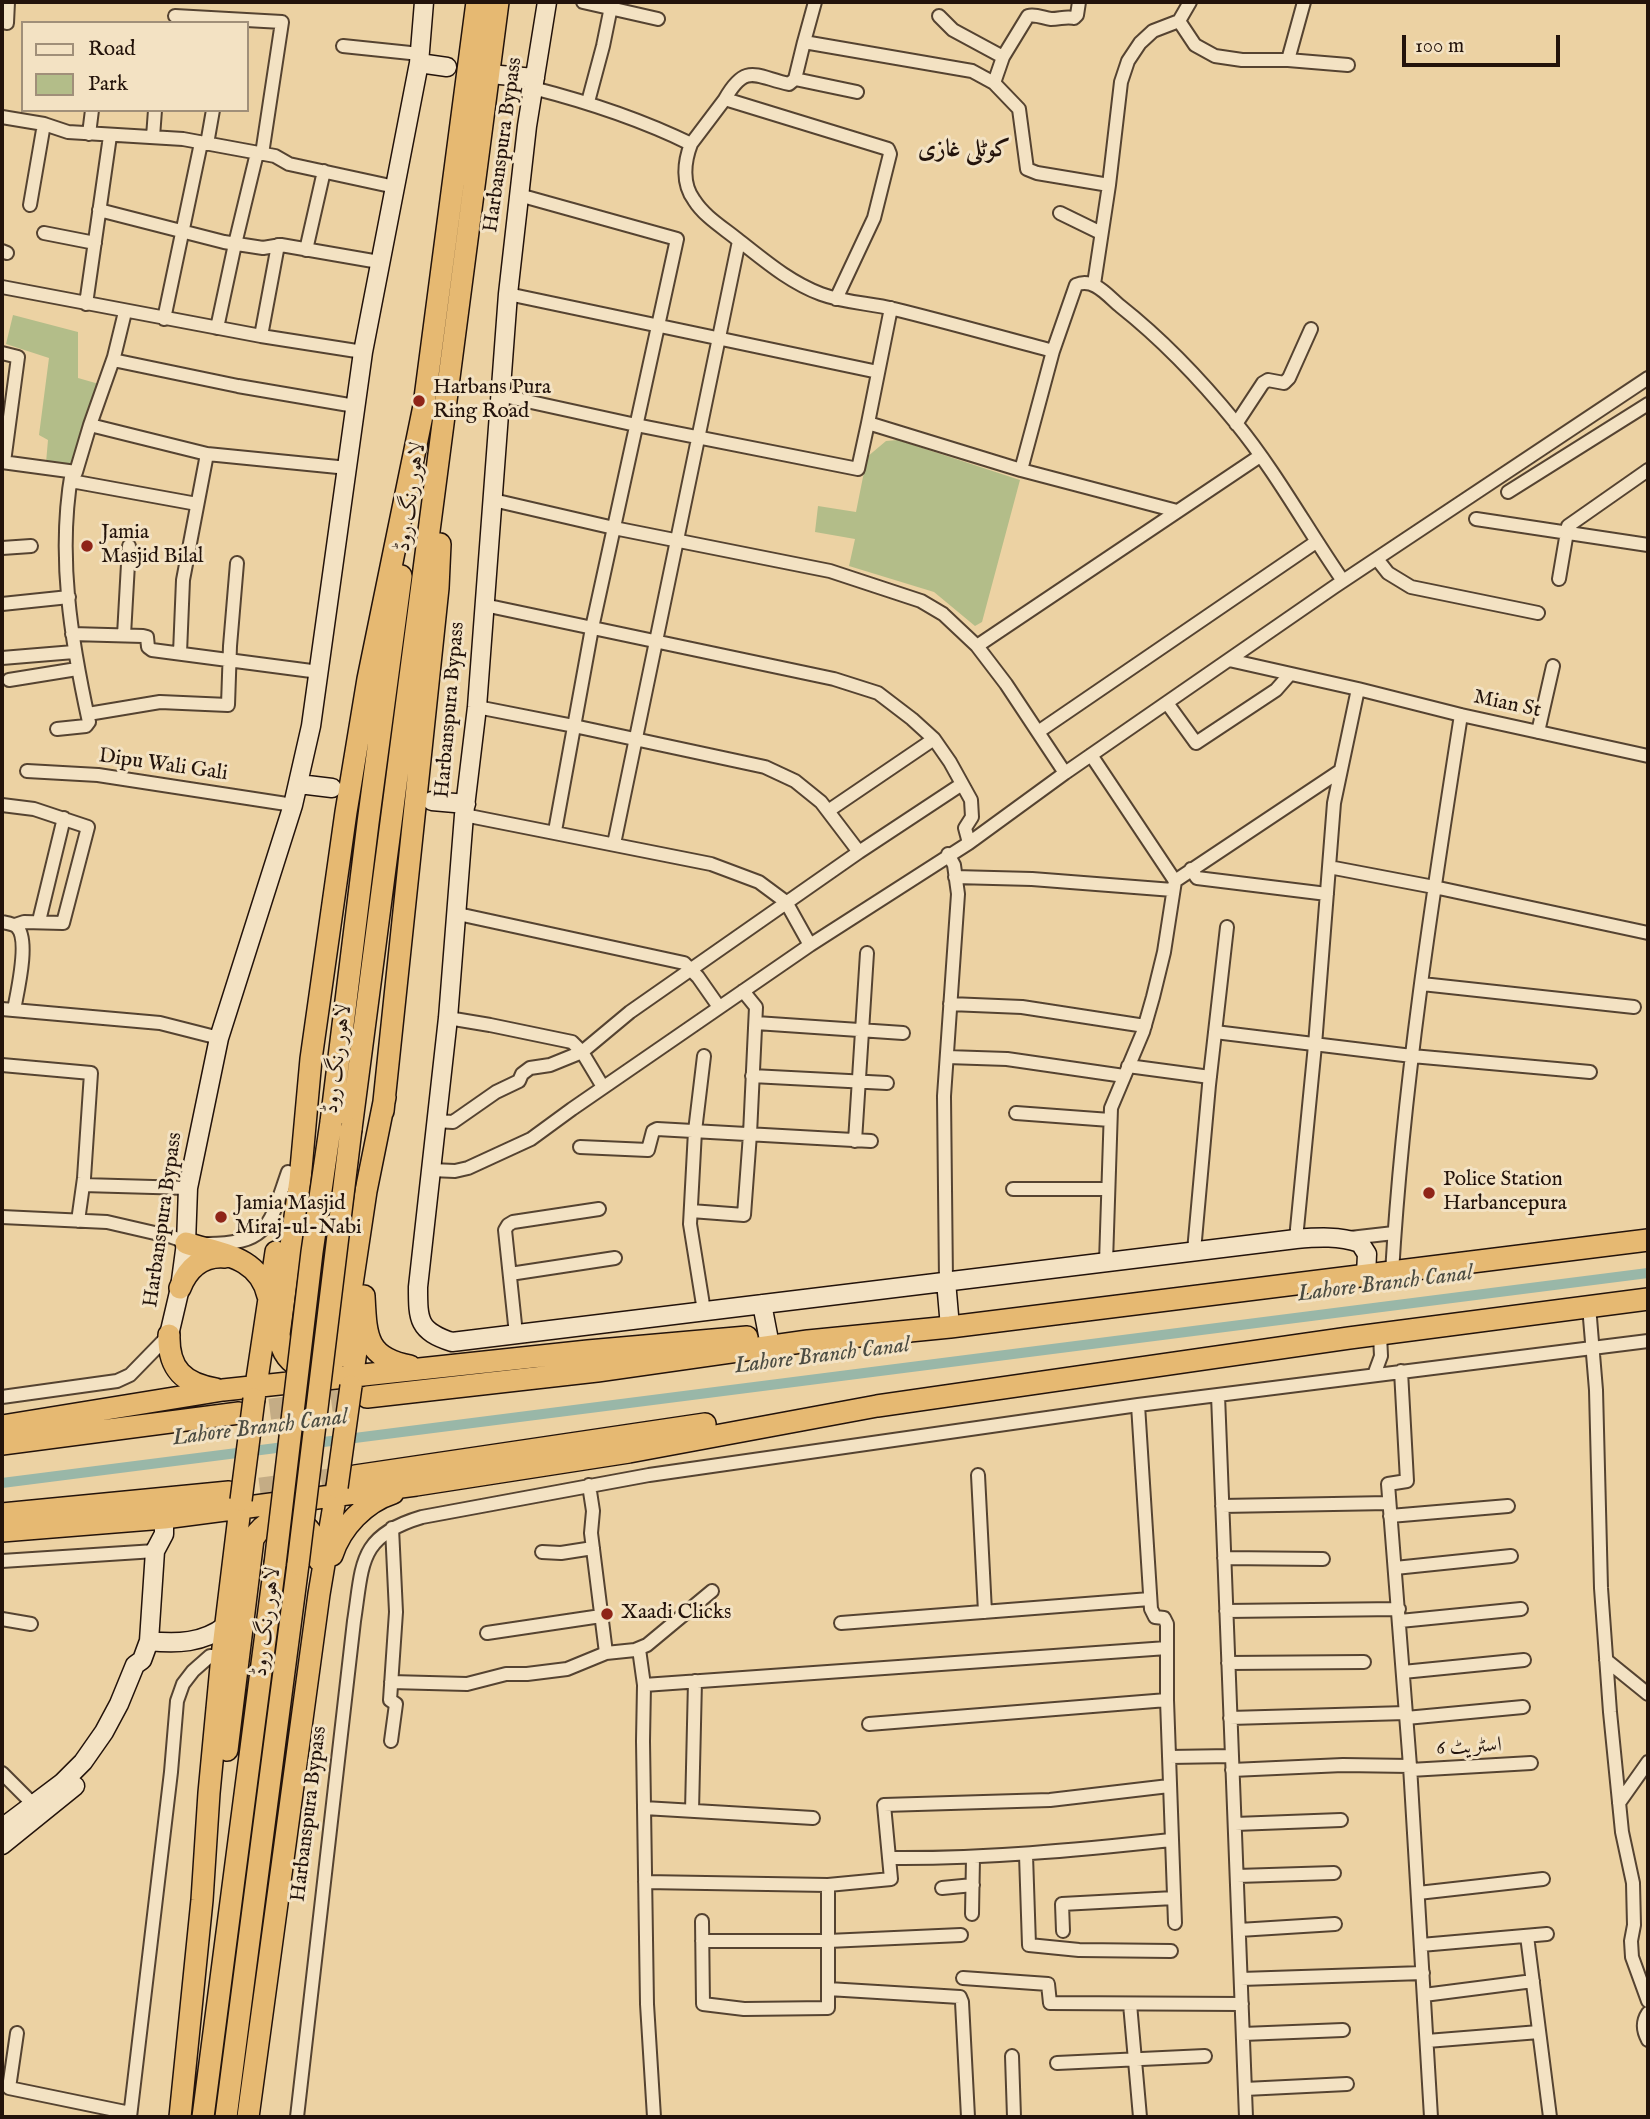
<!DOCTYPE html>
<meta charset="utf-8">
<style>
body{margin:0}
#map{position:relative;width:1650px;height:2119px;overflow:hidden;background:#ecd2a3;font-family:"IM FELL English",serif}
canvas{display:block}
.frame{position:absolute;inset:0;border:4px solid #23130b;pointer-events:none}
.legend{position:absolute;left:21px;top:21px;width:228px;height:91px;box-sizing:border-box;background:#f3e2c3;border:2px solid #a08f79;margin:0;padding:9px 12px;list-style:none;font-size:21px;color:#23130b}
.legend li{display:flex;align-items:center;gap:14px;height:35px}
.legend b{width:35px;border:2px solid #a08f79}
.scale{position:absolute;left:1402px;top:35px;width:158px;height:32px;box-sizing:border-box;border:4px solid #23130b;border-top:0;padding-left:9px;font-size:21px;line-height:24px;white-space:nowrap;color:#23130b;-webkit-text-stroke:5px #f3e2c3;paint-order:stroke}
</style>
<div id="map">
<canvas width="1650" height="2119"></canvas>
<div class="frame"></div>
<ul class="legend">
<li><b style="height:9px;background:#f3e2c3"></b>Road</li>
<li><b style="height:19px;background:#b3bd89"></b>Park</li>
</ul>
<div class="scale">100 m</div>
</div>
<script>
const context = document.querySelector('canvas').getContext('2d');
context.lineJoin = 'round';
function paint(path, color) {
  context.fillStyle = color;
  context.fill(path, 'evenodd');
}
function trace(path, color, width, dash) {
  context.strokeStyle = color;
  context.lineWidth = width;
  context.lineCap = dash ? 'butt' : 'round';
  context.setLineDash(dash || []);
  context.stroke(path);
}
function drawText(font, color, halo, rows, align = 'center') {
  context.font = font + ' "IM FELL English",Amiri,serif';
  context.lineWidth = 6;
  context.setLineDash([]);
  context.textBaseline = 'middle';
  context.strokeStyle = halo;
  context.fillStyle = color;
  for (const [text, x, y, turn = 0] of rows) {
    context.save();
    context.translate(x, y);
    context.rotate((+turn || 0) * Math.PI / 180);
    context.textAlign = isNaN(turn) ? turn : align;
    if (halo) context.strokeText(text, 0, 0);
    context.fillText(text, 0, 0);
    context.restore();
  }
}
paint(new Path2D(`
 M13,315L78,332V378L99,384L71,466L46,463L48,440L39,435L49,358L6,344Z
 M898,440L1020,480L982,622L975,626L934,592L849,566L855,539L815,532L818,506L856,512L867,457L886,441Z`), '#b3bd89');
trace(new Path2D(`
 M2,1483L1648,1273`), '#99b7a8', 10);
trace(new Path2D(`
 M239,1413L366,1397
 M229,1492L355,1476`), '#c4ac85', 21, [21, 10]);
const street = new Path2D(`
 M583,2L658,19
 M175,16L282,22L262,154
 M939,16L953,30L1003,57
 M1179,21L1195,45L1215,56L1242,60H1288L1348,65
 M7,23L8,2
 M804,42L815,2
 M343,46L420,54
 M1288,60L1304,2
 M795,79L857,92
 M994,83L1003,57L1028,16C1036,14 1043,18 1051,19C1060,19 1066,16 1074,18L1077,15L1079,2
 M533,88C588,102 640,119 691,144C684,162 682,184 694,200C704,216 722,227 737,239C764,260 789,282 821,294C845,303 870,303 894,309C947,322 1000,337 1053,351L1076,285C1093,277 1107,295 1120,306C1163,340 1201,380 1236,423C1276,472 1307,529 1343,581
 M725,99C746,62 756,77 789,84L795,79L804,42L972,71L994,83L1019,109L1027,169L1037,173L1109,185L1094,284
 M588,102L603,46L612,2
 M2,117L44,124L68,132L183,139L275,156L289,164L395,187
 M89,134L92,110
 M153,137L155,110
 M207,144L213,110
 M691,144L725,99L888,149L890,154L874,218L836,299
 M1109,185L1121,82L1128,61L1140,43L1153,31L1179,21L1190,2
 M519,195L677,239L592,628L555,831
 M30,205L44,124
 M99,210L224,242L263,248L281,245L379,262
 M1060,213L1101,233
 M44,233L95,243
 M306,250L324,171
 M2,251L7,253
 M2,287L261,336L363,352
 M508,294L878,372
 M86,304L110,136
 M164,319L201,143
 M217,328L235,244L257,153
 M261,336L278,245
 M2,353L18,357L4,462
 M113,360L238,386L355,406
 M499,395L636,425L858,469L868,423L1021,470L1177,511
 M868,423L891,308
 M1236,424L1263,383L1268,380L1284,383L1289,378L1311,329
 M90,425L114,357L125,312
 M2,462L76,472L90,425L207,454L348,468
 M1021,470L1053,351
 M71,481L197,504
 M1508,492L1648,404
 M493,500L614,528L830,571L921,601L943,614L977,646L1006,684L1065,773
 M1476,519L1648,545
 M2,548L31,546
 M1377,559L1388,573L1411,587L1538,613
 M1559,579L1568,526L1648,470
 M2,604L69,597
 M484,605L834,679L878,693L912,719L934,739L950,762L971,800L972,817L965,828L969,843
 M72,634L143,636L147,637L148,647L152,650L319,672
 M124,635L129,546
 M977,646L1260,456
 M180,653L183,580L207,454
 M2,658L74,652
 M1229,660L1358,689L1334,803L1315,1045L1296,1239
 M9,680L77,669
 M1358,689L1461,715L1648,756
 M1167,703L1196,743L1276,690L1290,674
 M88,714L160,702L228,705L230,646L237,563
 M57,729L86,726L89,722C71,640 57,555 72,471
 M1038,732L1316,542
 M1538,732L1553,666
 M1091,755L1175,881L1164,952L1153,997L1143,1032L1111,1108L1106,1262
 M27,771L98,775L293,805
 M2,805L34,809L88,827L63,923L24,922L15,925
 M828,811L934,739
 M464,815L711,864L759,882L786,902L810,945
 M614,844L739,241
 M859,852L962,784
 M1329,867L1434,887L1648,933
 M1191,869L1197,878L1327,894
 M955,877L1032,879L1173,890
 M1175,881L1340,771
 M458,914L684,963L698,977L719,1007
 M39,921L64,818
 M2,922C7,923 14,924 17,927C30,940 17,993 14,1010
 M1422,984L1634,1007
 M950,1004L1022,1007L1145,1026
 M2,1009L160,1023L219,1038
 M448,1018L490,1025L572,1042L582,1052L603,1087
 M756,1023L903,1033
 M1215,1032L1412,1056L1590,1072
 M704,1056L695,1131L690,1224L704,1311
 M947,1057L1007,1059L1124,1076
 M2,1065L91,1073L84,1178L78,1221
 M1128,1066L1210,1077
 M752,1076L887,1083
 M1016,1113L1110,1120
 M435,1121L453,1122L496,1092L519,1081L522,1074L530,1068L550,1065L582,1052L630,1012L859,852L821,802L795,781L765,767L574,726L477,707
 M855,1141L867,953
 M580,1147L648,1150L653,1131L657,1129L871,1141
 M431,1170L455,1171L468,1168L531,1139L572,1109L810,945L969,843L1065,773L1334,587L1648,378
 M83,1185L188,1188
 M1013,1189H1107
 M691,1211L744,1215L750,1134L756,1007L743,991
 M2,1217L107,1222L172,1237L190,1243
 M1350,1238L1394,1233
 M208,1244C270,1244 270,1223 288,1172
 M1194,1251L1209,1085L1227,927
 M1392,1273C1403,1086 1432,900 1461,715
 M510,1274L615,1258
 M946,1281L944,1096L958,894L954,865L948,854
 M1589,1306L1596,1390L1601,1588L1610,1712L1622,1832L1633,1883L1634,1925L1631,1941L1632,1957L1648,2001
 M516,1334L505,1230L508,1225L513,1222L599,1209
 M1401,1371L1407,1481L1388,1484L1410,1766L1431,2117
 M1374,1375L1381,1356L1380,1335
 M1218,1395L1246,2117
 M2,1397L117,1381L130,1375L169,1335
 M1138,1405L1151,1609L1155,1617L1164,1618L1167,1624V1700L1175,1923
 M978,1475L985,1612
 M1222,1506L1389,1503
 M1390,1516L1508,1506
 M542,1552L561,1553L593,1548
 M1224,1558L1323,1559
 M2,1561L155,1551
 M1395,1568L1511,1556
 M1226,1611L1399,1609
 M2,1619L31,1624
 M1400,1621L1521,1609
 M841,1623L1150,1599
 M487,1633L601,1616
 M639,1649L644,1685
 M606,1653L635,1650L647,1645L712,1591
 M1606,1660L1648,1694
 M1228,1663L1364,1662
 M1403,1672L1524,1660
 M391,1682L467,1684L506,1674H527L567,1669L606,1653L591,1533L593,1511L589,1485
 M1230,1718L1406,1713
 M1406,1718L1523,1707
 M869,1724L1167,1700
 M391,1741L396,1704L390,1700L396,1612L392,1528
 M1169,1757L1232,1756
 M1232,1770L1343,1765L1410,1766
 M1410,1770L1531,1763
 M2,1773L39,1810
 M1619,1803L1648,1762
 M644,1808L813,1818
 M692,1811L695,1681
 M1235,1824L1341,1820
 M1026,1855L1029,1945L1079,1950L1171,1951
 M889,1858C984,1859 1077,1850 1171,1840
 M1237,1876L1334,1873
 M645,1882L828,1885L891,1879L884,1805L1050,1800L1169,1786
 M942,1888L973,1885
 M1418,1893L1543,1879
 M972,1914L973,1858
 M702,1921L703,2004L744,2009L828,2008V1885
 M1239,1930L1335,1924
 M1063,1931L1062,1904L1174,1898
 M1527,1936L1550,2117
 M702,1941H828L961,1935
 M1421,1945L1547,1934
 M963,1978L1048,1984L1050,2003L1242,2004
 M1241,1979L1423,1973
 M828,1989L960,1997L962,2002L968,2117
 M1424,1995L1533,1981
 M1130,2004L1140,2117
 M1648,2013C1642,2022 1643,2031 1648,2040
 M17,2033L9,2088L130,2113
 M1243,2034L1343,2030
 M1427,2041L1539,2032
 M1012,2056L1014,2117
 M1057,2063L1205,2056
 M1245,2089L1347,2084
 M130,2117L171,1772L177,1701L183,1684L193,1671L210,1656H222
 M297,2117L354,1621C363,1563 358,1536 422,1517L649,1475L1138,1405L1648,1341
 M654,2117L647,2004L643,1741L644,1685L1167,1648`);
const secondary = new Path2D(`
 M547,2L527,126L508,294L477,707L464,815L448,1018L418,1287C418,1320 418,1331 452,1342L1296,1239C1319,1237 1339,1236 1360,1243L1367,1254L1366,1275
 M419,63L447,67
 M500,75L535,78
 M299,784L332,788
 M432,801L466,804
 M946,1281L950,1327
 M762,1304L768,1335
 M169,1335L180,1288L186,1243L188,1188L219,1038L293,805L311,726L363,352L419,63L424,2
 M149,1641C177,1644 203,1643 225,1626
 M2,1828L62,1783L83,1762L104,1732L119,1704L135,1665L142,1660L149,1641L155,1551L164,1534V1518
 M2,1845L75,1786`);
const highway = new Path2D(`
 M423,413L477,2
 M385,1097L366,1191L342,1351C321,1382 282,1371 279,1334L300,1180L311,1059L346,812L368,679L425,401
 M383,1111L438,588L440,544
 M331,1122L368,823L401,576
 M351,1129L498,2
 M186,1243C220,1254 259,1256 268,1296
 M180,1288C188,1268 202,1255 225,1257
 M364,1296C366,1336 366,1358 410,1366
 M169,1335C168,1369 184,1384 216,1389
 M351,1386L359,1330
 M367,1397L597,1371L808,1341L950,1327L1648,1240
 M254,1399L276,1252
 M2,1426L223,1390L588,1351L747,1337
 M2,1444L239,1413
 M355,1476L705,1424
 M2,1514L229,1492
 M2,1531L164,1518L416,1485L629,1452L877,1406L1349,1338L1648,1299
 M332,1555C341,1527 365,1502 393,1493
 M227,1750L253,1539C276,1502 319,1518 319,1560
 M180,2117L202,1900L209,1793L222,1656L241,1500
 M203,2117L275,1564
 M226,2117L298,1564
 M248,2117L319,1594L337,1487`);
trace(street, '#554331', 16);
trace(secondary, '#23130b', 21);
trace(highway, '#23130b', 24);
trace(street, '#f3e2c3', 12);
trace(secondary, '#f3e2c3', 18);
trace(highway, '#e6b972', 21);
const highwayBridge = new Path2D(`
 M337,1487L351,1386
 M241,1500L254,1399
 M275,1564L312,1252L331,1122
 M298,1564L351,1129`);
trace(highwayBridge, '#23130b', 24, []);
trace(highwayBridge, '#e6b972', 21);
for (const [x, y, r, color] of [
 [419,401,7,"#8f2418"],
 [87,546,7,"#8f2418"],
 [1429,1193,7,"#8f2418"],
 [221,1217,7,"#8f2418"],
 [607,1614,7,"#8f2418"]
]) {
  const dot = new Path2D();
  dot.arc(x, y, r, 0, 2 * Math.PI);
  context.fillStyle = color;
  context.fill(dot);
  trace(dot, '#f3e2c3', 2.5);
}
drawText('21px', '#23130b', '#f3e2c3', [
 ["Harbanspura Bypass",504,145,-82],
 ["لاہور رنگ روڈ",412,497,-82],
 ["Mian St",1507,705,12],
 ["Harbanspura Bypass",451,710,-85],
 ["Dipu Wali Gali",163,766,8],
 ["لاہور رنگ روڈ",339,1059,-83],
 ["Harbanspura Bypass",164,1220,-82],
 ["لاہور رنگ روڈ",268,1622,-83],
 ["اسٹریٹ 6",1469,1748,-3],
 ["Harbanspura Bypass",310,1814,-83]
]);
drawText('21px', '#23130b', '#f3e2c3', [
 ["Harbans Pura",433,389],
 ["Ring Road",433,413],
 ["Jamia",101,534],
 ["Masjid Bilal",101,558],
 ["Police Station",1443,1181],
 ["Harbancepura",1443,1205],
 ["Jamia Masjid",235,1205],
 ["Miraj-ul-Nabi",235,1229],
 ["Xaadi Clicks",621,1614]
], 'left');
drawText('italic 23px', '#4c4c42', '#f3e2c3', [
 ["Lahore Branch Canal",1385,1285,-7],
 ["Lahore Branch Canal",822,1357,-7],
 ["Lahore Branch Canal",260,1429,-7]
]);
drawText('bold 24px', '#23130b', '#f3e2c3', [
 ["کوٹلی غازی",964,151]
]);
</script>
